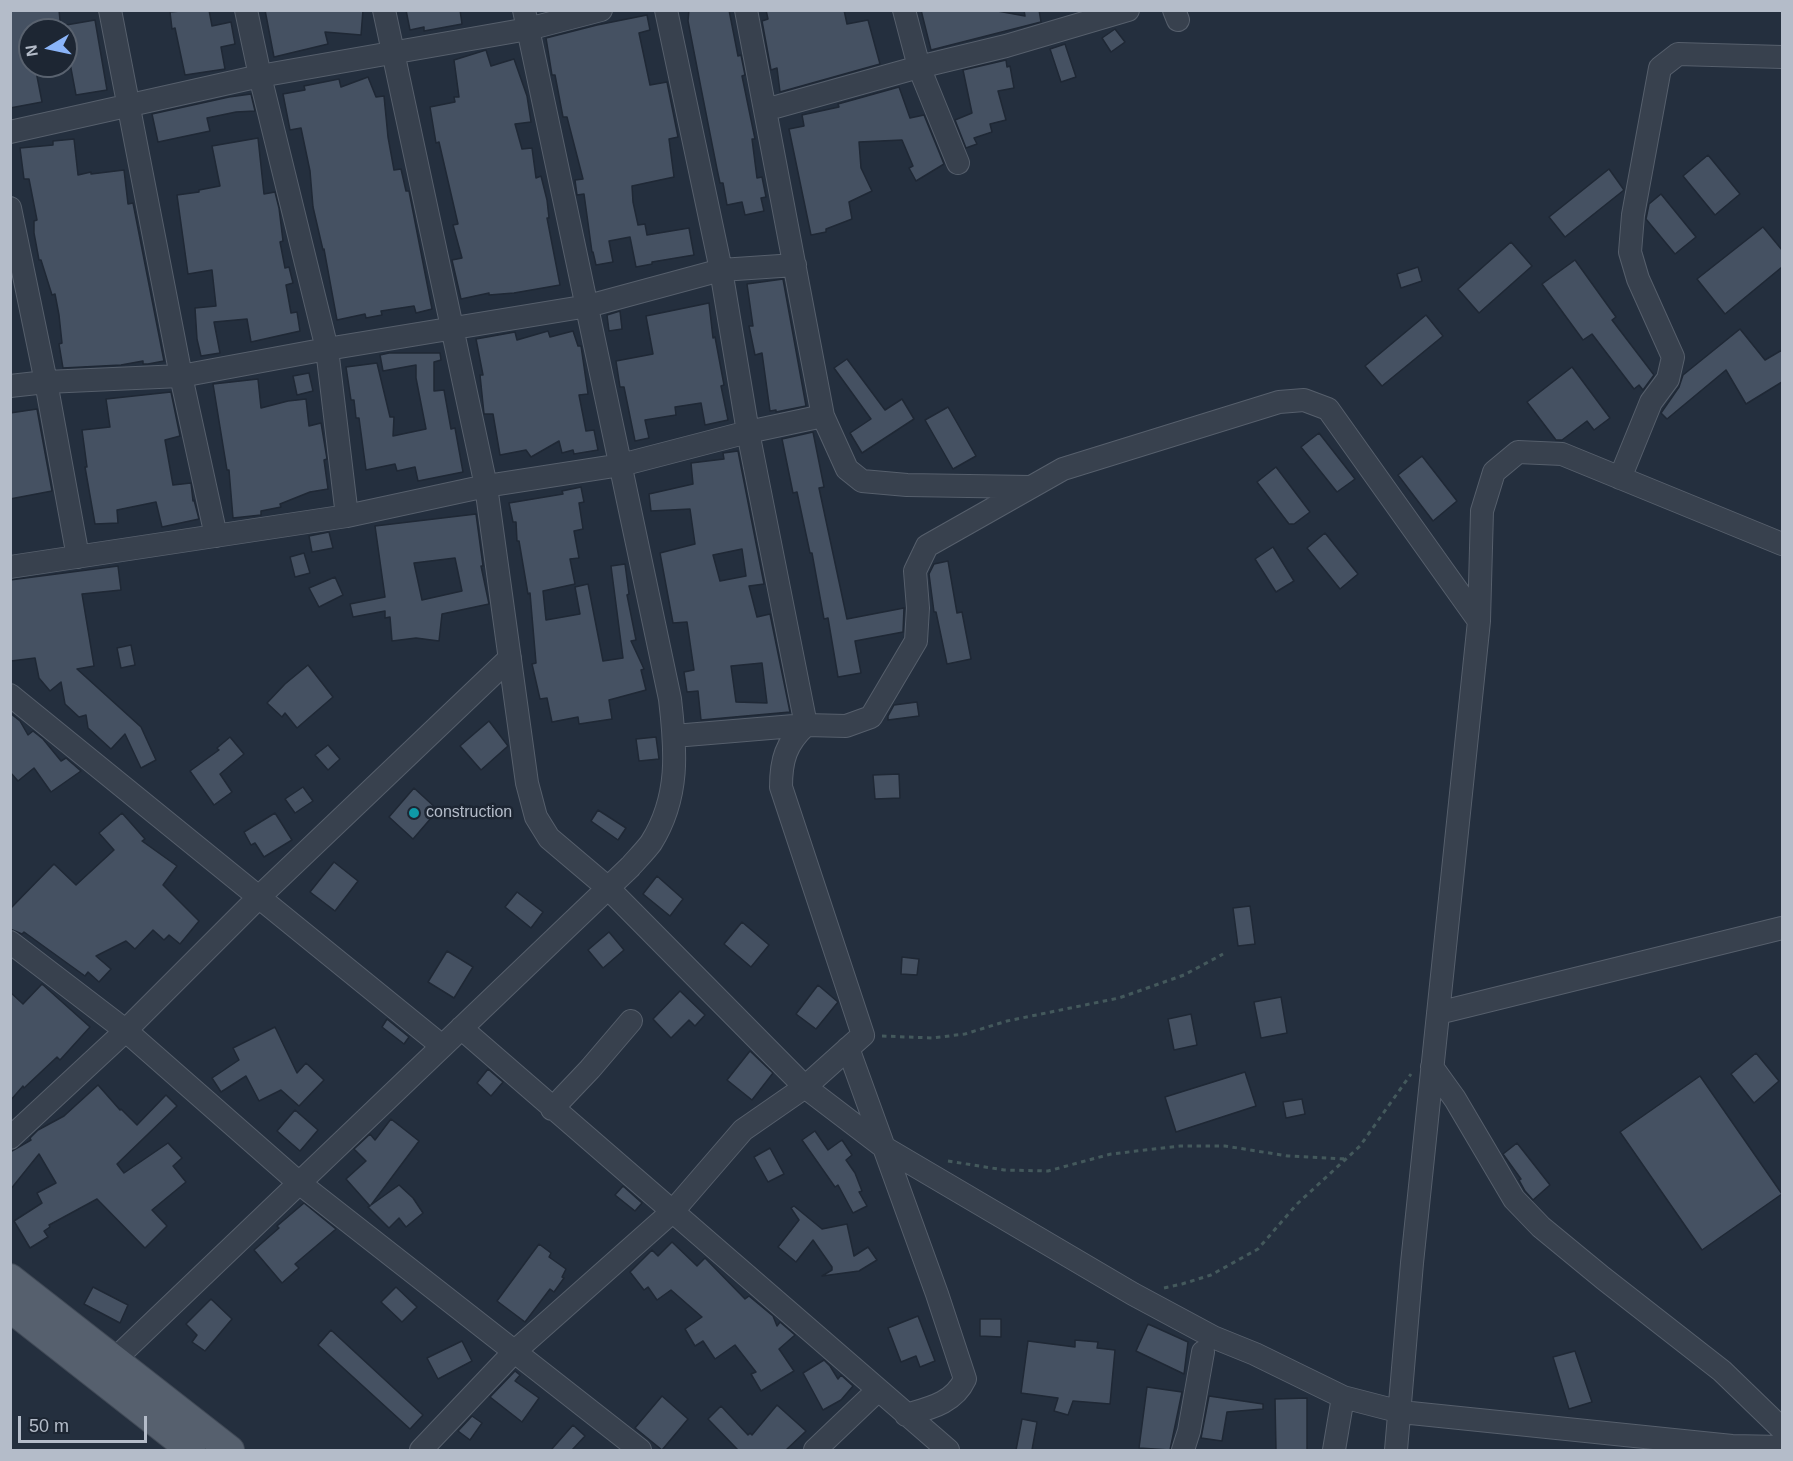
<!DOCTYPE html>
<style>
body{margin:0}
#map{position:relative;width:1793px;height:1461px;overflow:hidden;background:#242f3e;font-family:Arial,sans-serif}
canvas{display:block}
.frame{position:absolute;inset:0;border:12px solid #b4bcc9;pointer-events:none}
.north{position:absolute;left:18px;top:18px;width:60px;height:60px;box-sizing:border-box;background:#1d2633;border:2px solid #59626f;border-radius:50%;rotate:261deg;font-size:16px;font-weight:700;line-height:24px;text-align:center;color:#b4bcc9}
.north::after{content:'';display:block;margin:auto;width:21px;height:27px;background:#8ab4f8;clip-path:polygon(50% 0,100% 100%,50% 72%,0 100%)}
.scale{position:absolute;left:18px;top:1416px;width:129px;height:27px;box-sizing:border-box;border:3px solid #b4bcc9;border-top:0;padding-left:8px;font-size:18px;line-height:21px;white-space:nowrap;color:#b4bcc9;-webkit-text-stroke:4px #1d2633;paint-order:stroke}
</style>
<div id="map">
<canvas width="1793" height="1461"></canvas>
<div class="frame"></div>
<div class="north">N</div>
<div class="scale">50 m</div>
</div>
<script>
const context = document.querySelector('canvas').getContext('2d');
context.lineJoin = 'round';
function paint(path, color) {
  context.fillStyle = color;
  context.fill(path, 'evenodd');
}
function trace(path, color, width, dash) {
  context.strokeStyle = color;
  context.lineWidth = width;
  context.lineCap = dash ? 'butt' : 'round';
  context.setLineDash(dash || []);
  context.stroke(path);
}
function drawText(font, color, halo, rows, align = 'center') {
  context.font = font + ' Arial,sans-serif';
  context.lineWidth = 5;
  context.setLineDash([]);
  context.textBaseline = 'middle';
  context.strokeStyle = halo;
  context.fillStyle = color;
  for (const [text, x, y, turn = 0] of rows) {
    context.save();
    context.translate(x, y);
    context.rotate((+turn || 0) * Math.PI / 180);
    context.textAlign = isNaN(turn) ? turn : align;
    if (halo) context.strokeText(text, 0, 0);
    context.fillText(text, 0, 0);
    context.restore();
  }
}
const building = new Path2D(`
 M10,10H59L61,30H30V66H35L42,102L10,108Z
 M191,10H209L212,26L231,22L235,44L221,47L225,69L185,75L175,28L172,29L170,12Z
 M265,10H363L361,35L325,32L328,44L274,57Z
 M406,10H460L462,24L424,31V27L410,30Z
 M689,10H729L738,56L741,55L745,75L742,76L755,139H752L757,178L762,177L766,197L761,198L764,211L745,215L742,202L727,205L723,183H720L717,169L701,88L688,21Z
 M766,10H844L847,24L868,20L880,64L780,92L777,68L771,70L762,21L768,19Z
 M921,10H992L1025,16L1024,10H1039L1041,22L931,50Z
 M647,15L650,30L639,33L650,85L667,82L678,137L669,139L674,177L632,186L633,202L638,225L645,224L647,235L689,228L694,255L652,262V264L636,267L630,237L609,241L613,262L596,265L593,252H592L584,194L577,195L575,180L583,179L567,117H563L555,75H552L546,38L597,25Z
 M95,20L107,90L76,95L66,42V25Z
 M1115,29L1125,42L1111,52L1102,38Z
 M1065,44L1076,77L1061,82L1050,49Z
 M486,50L491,66L514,59L527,96L531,122L515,124L522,149L532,148L536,178L541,176L547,200L549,218H547L560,285L514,293L489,295V293L461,299L452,260L462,258L453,225L458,224L439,142L436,143L430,107L455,102L454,97H459L454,60Z
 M1006,60L1007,67L1010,66L1014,88L998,91L1006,120L990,124L992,132L974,138L977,144L966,148L955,120L972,113L963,70Z
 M368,77L376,97L384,96L388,137L394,170L401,169L406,191H409L432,309L416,313L414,306L381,311L382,315L366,318L365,314L337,320L324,249L323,250L313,207L310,171L301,128L290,130L283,94L305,90L304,86L339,79L341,87Z
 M899,87L910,118L924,115L944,164L916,181L909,168L913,166L902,140L859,142L861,168L872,191L849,202L852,219L826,229V232L811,235L789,129L804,126L802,115L839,107L838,104Z
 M251,94L255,111L236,112L207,118L210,131L158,142L152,114L229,97Z
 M258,138L264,194L275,192L279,208L283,241L280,242L285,268L289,267L293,283L286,285L291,313L297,312L300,331L251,342L247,319L214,322L220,353L201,356L197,339L195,308L216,306L212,270L188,274L177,195L199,192V190L220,186L212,146Z
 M74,139L78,175L91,172V174L124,170L128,204L133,203L164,361L148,364H143V361L121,365L63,368L59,344L62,343L59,315L55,294L52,295L41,260H39L34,233V221L37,220L29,179H24L20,148L53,145V141Z
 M1708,155L1740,194L1715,215L1683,176Z
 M1609,169L1624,190L1565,237L1549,217Z
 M1661,194L1696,237L1675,254L1646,219L1649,204Z
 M1763,227L1782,250V267L1725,314L1697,279Z
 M1511,242L1532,266L1479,313L1458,289Z
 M1575,260L1616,317L1612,320L1654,375L1643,390L1639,385L1634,389L1592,334L1583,340L1542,284Z
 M1418,267L1422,281L1401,288L1397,274Z
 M783,279L806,406L776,412V410L770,411L762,353L755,355L749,326H753L747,284Z
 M709,303L713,338L715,337L724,385L721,386L728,420L705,425L701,403L675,407L676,415L645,420L649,438L635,441L624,387H620L616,361L653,354L646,316Z
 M620,311L622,329L609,331L607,315Z
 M1426,315L1443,336L1382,386L1365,366Z
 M1740,329L1765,360L1782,350V382L1746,404L1726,370L1667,419L1661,413L1679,387L1683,375Z
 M548,331L550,337L573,331L578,346H581L588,394L579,395L586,431L594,430L598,450L574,454L573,450L562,453L559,441L531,457L526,450L500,455L493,414H484L480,375H483L476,339L515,332L517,340Z
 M389,353H440L441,360L434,362V391L444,390L451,429L455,428L463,472L418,481L415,467L397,471L395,464L366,470L359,418H356L354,400H351L346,367L377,363L390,417H394L393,436L426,429L416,378V365L383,371L380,355Z
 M847,359L885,410L902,399L914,419L862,453L850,433L871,419L834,368Z
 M1572,367L1610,418L1594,430L1587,421L1562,440H1556L1527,402Z
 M309,373L313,391L297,395L293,376Z
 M258,379L261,408L288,401L306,399L309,426L321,423L327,459L324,460L328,489L310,492L280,504L281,507L261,511V515L233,518L229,470H227L213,384Z
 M171,392L180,436L165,440L173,485L191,483L193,501L194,500L199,519L162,527L156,502L117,510L118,523L95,524L85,467H87L82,430L110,427L106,399Z
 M948,407L976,456L953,469L925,420Z
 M37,409L52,491L10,499V413Z
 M813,432L824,487L819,488L847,619L904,608L903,632L855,641L861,673L838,677L828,618L824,619L812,553H810L797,492L793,493L782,439Z
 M1319,433L1355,479L1337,492L1301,447Z
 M738,451L764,584L749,586L757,617L770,614L790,712L701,720L698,691L687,692L684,672L694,670L687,622L673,623L660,553L695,544L690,509L651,511L649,494L693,484L691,463L724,459L723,453ZM742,549L746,576L720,581L713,555ZM762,663L767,703L736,702L731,666Z
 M1422,456L1457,501L1433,521L1398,475Z
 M1276,467L1310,512L1294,524H1289L1257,482Z
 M581,487L584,502L579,503L583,529L574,531L579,558L570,559L575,584L543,591L546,620L580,614L575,587L588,584L603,661L623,658L611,566L625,564L629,594L627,595L636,640L631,641L644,669L641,670L646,690L609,700L612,719L579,724L578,717L552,722L547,698L540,699L532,664L536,663L530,593L528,594L519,541H517L516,522H513L509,503L563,494L562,491Z
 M476,514L483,566H481L489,604L442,614L439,641L416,638L392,641L390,617L385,618V611L353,617L350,604L385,597L375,526ZM455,558L462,591L422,600L414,563Z
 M329,532L333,548L312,552L309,536Z
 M1325,533L1358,574L1340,589L1307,548Z
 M1273,547L1294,581L1276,592L1255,559Z
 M304,553L310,573L295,577L290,557Z
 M948,561L957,613L962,612L971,659L947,664L936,612H934L929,574L934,564Z
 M118,566L121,590L82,594L94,666L77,669L141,727L156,760L141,768L125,734L111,749L88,728L86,715L79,717L65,704L61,682L50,691L39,678L35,658L11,661L10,580Z
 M335,577L343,595L319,607L309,588Z
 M131,645L135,665L121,668L117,648Z
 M308,665L333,697L297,728L285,713L282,717L267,703L285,684Z
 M917,702L919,716L888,720V716L894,705Z
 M10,713L20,721L28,735L33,731L43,739L61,761L66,758L81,771L51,792L34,768L18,781L10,772Z
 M489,721L508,746L481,770L460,746Z
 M230,737L244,754L220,774L232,792L214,805L190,771L219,750L217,748Z
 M656,737L659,759L639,761L636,739Z
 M328,745L340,759L328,770L315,755Z
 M899,774L900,798L875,799L873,775Z
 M303,787L313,801L295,813L285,799Z
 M414,788L438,810L413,839L389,817Z
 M598,810L626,828L618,840L591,821Z
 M122,813L145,839L142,841L177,866L163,885L199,921L180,944L169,935L164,940L153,930L135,949L126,941L96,956L111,969L99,982L88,972L85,976L24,932L22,934L10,929V909L54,864L76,885L114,850L99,833Z
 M275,813L292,840L264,857L255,843L251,845L244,832Z
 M334,862L358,881L335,911L310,892Z
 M657,876L683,899L670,916L643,894Z
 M517,892L543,912L531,928L505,907Z
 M1250,906L1255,944L1238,946L1233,908Z
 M742,922L769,945L751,967L724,944Z
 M609,932L624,950L603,968L588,950Z
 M447,951L473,967L454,998L428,982Z
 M902,957L919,959L917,975L901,974Z
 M42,984L90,1027L60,1060L57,1057L24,1088L23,1086L10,1101V992L23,1004Z
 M818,985L838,1002L816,1029L796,1014Z
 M680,991L705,1015L695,1026L689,1020L671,1038L653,1019Z
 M1281,997L1287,1033L1261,1038L1254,1002Z
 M1191,1014L1197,1045L1174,1050L1168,1019Z
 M387,1019L409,1037L404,1044L382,1027Z
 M275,1027L297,1073L306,1063L324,1080L299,1106L281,1090L259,1101L246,1076L221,1092L212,1078L239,1060L233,1048Z
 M750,1051L773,1073L752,1100L727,1080Z
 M1756,1053L1779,1081L1754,1103L1731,1074Z
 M488,1069L503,1082L491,1096L477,1083Z
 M1245,1072L1256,1106L1176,1132L1165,1097Z
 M1700,1076L1782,1194L1702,1250L1620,1132Z
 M98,1085L120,1110L121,1109L137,1125L166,1095L177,1106L117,1164L124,1173L168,1143L182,1158L173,1166L186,1182L152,1210L167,1226L145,1248L97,1199L49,1225L50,1227L44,1231L48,1237L30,1248L14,1221L42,1203L37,1193L56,1183L39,1154L10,1190V1152L31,1140L30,1138L38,1130L64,1116Z
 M1302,1099L1305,1114L1286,1118L1283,1102Z
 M295,1110L318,1130L300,1151L277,1131Z
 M391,1119L419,1141L371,1205L399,1185L413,1198L423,1213L406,1227L399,1218L389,1228L368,1207L370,1206L346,1179L366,1161L354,1149L370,1134L375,1140Z
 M815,1131L828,1150L842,1140L852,1155L846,1160L855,1173L862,1191L859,1192L867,1206L853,1213L838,1185L835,1187L802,1140Z
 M1517,1143L1550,1185L1533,1200L1525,1191L1519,1180L1521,1179L1503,1154Z
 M770,1148L784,1174L768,1182L754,1157Z
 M623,1186L642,1203L635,1211L615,1195Z
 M304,1203L336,1229L295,1264L299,1268L282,1283L254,1250L279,1228L277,1226Z
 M794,1206L822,1229L847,1224L854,1256L868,1247L877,1260L859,1271L822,1276L832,1270V1267L813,1240L796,1262L778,1247L799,1220L791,1208Z
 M672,1242L697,1266L705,1258L745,1299L749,1296L773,1316L777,1326L780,1322L795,1335L779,1349L794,1371L761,1391L751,1374L756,1372L735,1345L715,1359L703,1341L695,1346L685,1329L702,1317L671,1290L657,1300L648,1287L644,1290L630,1272L652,1250L658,1256Z
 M539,1244L551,1253L549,1257L566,1269L562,1277L564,1278L554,1292L550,1289L525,1322L497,1301Z
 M93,1287L128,1305L120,1323L84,1304Z
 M396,1287L417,1307L402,1322L381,1302Z
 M211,1299L232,1319L205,1351L192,1342L197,1335L186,1324Z
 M918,1316L935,1361L920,1367L916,1356L901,1362L888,1328Z
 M980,1319H1001V1337L980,1336Z
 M1148,1324L1188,1342L1184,1374L1136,1351Z
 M331,1330L423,1415L410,1429L318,1345Z
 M1075,1340L1098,1342L1097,1348L1115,1350L1110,1404L1073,1401L1068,1415L1054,1411L1058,1398L1021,1393L1028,1341L1075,1347Z
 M462,1341L472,1361L438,1379L427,1358Z
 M1575,1351L1592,1402L1569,1409L1553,1357Z
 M824,1360L830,1366L838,1379L841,1375L853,1386L841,1400L823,1410L803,1373Z
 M515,1371L520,1375L515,1381L539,1398L522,1422L490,1397Z
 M1147,1387L1182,1392L1170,1450L1139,1448Z
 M662,1396L688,1419L662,1450L635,1428Z
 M1209,1396L1263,1404V1409L1227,1412L1222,1441L1201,1438Z
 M1307,1398V1450H1276L1275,1399Z
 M777,1405L806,1431L786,1450H738L708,1419L721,1406L748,1435L750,1433L752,1435Z
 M472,1416L482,1423L470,1440L458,1431Z
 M1022,1419L1037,1422L1032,1450H1016Z
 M573,1425L585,1436L572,1450H551Z`);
paint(building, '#455162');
trace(building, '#1f2835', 1.5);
const minor = new Path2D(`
 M110,10L181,376L216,536
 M246,10L260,76L327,349L347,516
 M384,10L486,486L527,783L536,817L549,838L608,888L805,1087L885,1148L1133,1294L1213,1337L1255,1354L1343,1397L1401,1412L1732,1446L1782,1447
 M666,10L721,270L748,432L806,725L846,726L871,717L916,641L918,608L915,571L927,546L1063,469L1279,402L1304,400L1328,409L1479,621
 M746,10L823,416L847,469L862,481L907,485L1030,487
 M904,10L919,67L958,163
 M1174,10L1178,20
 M765,110L919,67L1006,46L1128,10
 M10,132L260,76L528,29L601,10
 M10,208L46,382L78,557
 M10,386L46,382L181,376L327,349L588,306L721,270L795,265
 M1620,478L1651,402L1668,379L1673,357L1638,279L1630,252L1633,215L1660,68L1678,54L1782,57
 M10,567L347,516L486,486L621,465L748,432L823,416
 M10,695L442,1046
 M10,942L125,1030L298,1182L640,1450
 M1438,1013L1782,928
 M461,1028L948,1450
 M848,1048L937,1294L965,1379C954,1403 930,1408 906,1415
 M1432,1067L1455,1099L1514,1199L1541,1227L1603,1278L1722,1371L1782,1429
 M552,1109L590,1069L631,1021
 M10,1138L120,1036L259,897L510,658
 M114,1360L630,867C637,859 645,851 651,843C680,797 676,750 670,699L524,10
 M421,1450L514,1352L673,1211L743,1130L805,1087L863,1035L781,787C781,760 786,743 806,725L674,736
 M815,1450L877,1391
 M1183,1450L1189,1431L1203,1352
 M1334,1450L1343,1397
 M1396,1450L1412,1263L1479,621L1482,511L1494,472L1518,452L1562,454L1782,544`);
const major = new Path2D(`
 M10,1278L230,1450
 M10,1308L191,1450`);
trace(minor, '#565f6c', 24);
trace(major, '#414a57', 30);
trace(new Path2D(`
 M882,1036L932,1038L965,1034L1007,1021L1119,998L1184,975L1223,954
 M948,1161L1004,1170L1048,1171L1111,1154L1180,1146H1225L1288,1156L1347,1159
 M1164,1288L1182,1284L1211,1275L1258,1249L1297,1204L1360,1146L1411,1074`), '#44595c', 3, [4.5, 4.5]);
trace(minor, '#38414e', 22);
trace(major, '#56606e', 28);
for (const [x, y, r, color] of [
 [414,813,6,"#0f9aa8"]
]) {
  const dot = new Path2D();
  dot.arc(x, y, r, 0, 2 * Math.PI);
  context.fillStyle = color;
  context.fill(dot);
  trace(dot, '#1d2633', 2);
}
drawText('16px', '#b4bcc9', '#1d2633', [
 ["construction",426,813]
], 'left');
</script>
